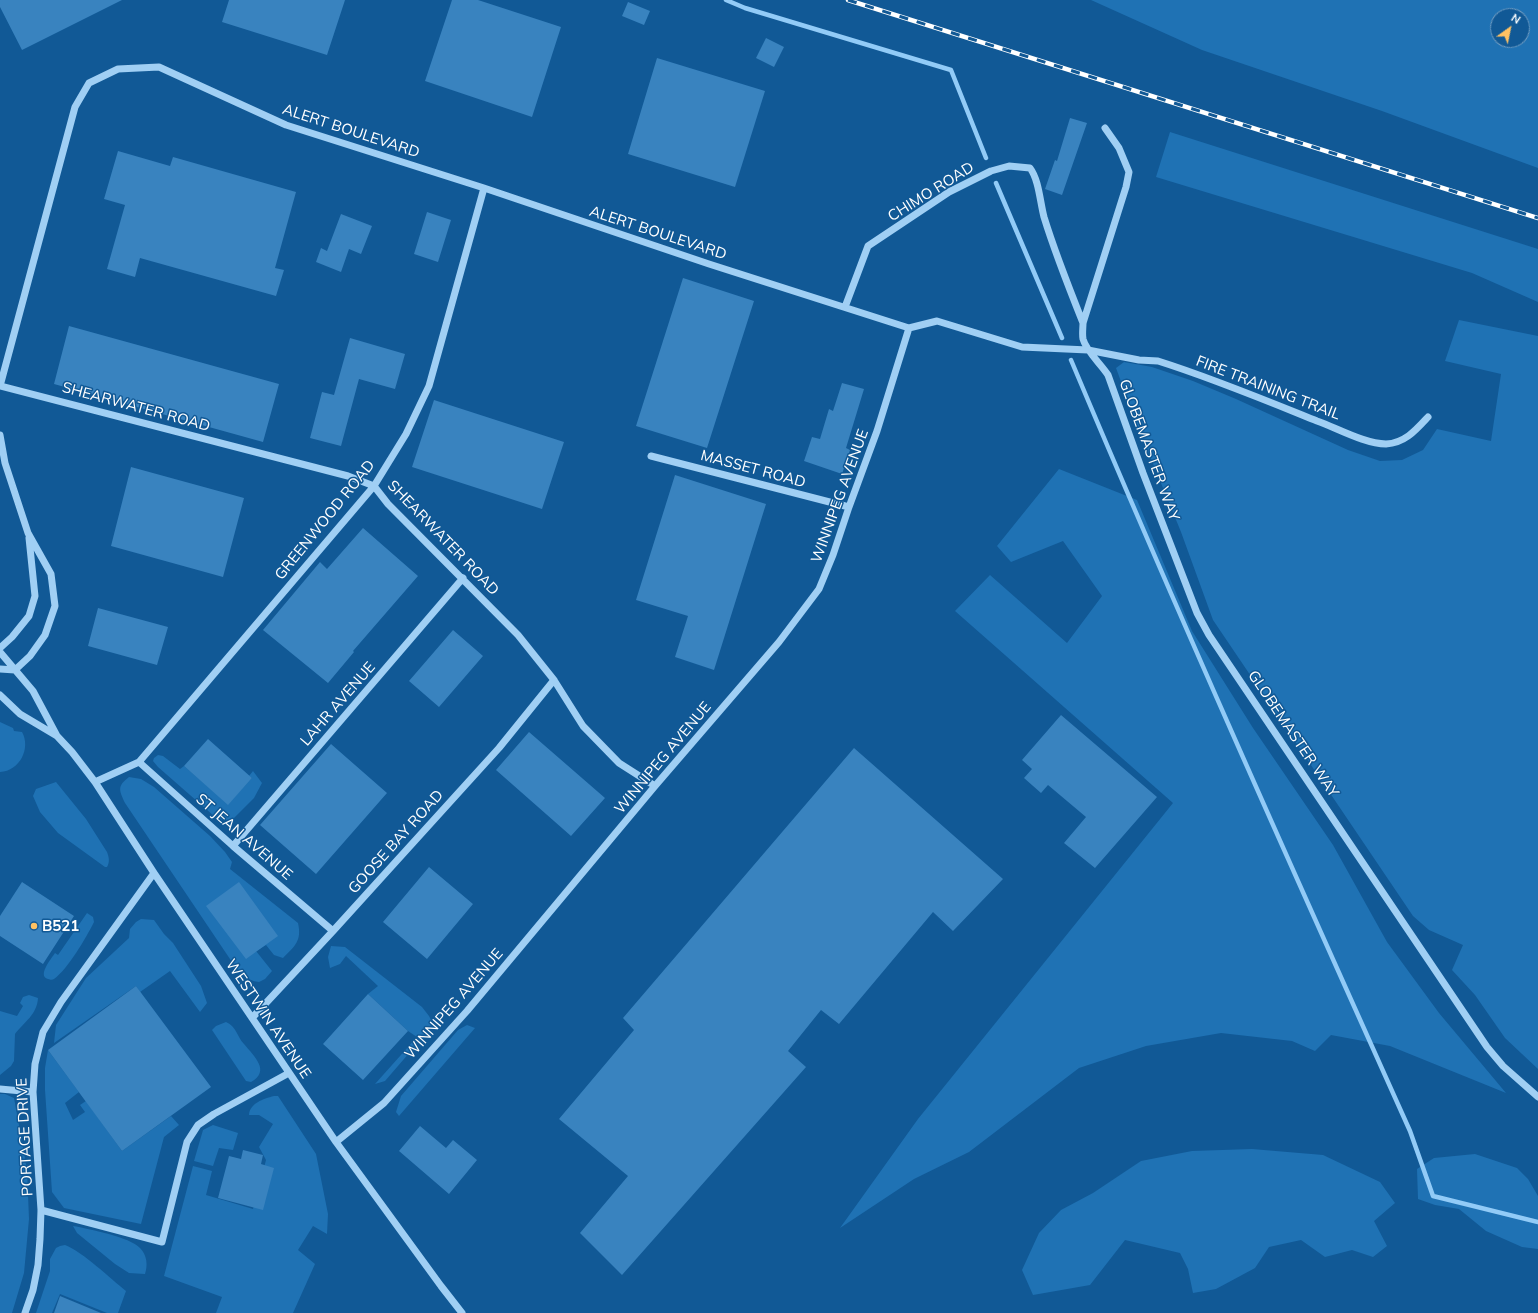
<!DOCTYPE html>
<style>
body{margin:0}
#map{position:relative;width:1538px;height:1313px;overflow:hidden;background:#115996;font-family:Mulish,sans-serif}
canvas{display:block}
.north{position:absolute;left:1490px;top:8px;width:40px;height:40px;box-sizing:border-box;background:#115996;border:1px solid #709bc0;border-radius:50%;rotate:33deg;font-size:11px;font-weight:700;line-height:16px;text-align:center;color:#fff}
.north::after{content:'';display:block;margin:auto;width:14px;height:18px;background:#ffc263;clip-path:polygon(50% 0,100% 100%,50% 72%,0 100%)}
</style>
<div id="map">
<canvas width="1538" height="1313"></canvas>
<div class="north">N</div>
</div>
<script>
const context = document.querySelector('canvas').getContext('2d');
context.lineJoin = 'round';
function paint(path, color) {
  context.fillStyle = color;
  context.fill(path, 'evenodd');
}
function trace(path, color, width, dash) {
  context.strokeStyle = color;
  context.lineWidth = width;
  context.lineCap = dash ? 'butt' : 'round';
  context.setLineDash(dash || []);
  context.stroke(path);
}
function drawText(font, color, halo, rows, align = 'center') {
  context.font = font + ' Mulish,sans-serif';
  context.lineWidth = 3;
  context.setLineDash([]);
  context.textBaseline = 'middle';
  context.strokeStyle = halo;
  context.fillStyle = color;
  for (const [text, x, y, turn = 0] of rows) {
    context.save();
    context.translate(x, y);
    context.rotate((+turn || 0) * Math.PI / 180);
    context.textAlign = isNaN(turn) ? turn : align;
    if (halo) context.strokeText(text, 0, 0);
    context.fillText(text, 0, 0);
    context.restore();
  }
}
paint(new Path2D(`
 M1091,0H1538V168L1382,111L1202,50ZM1498,16H1522V40H1498Z
 M1170,132L1538,249V302L1472,273L1156,177Z
 M1459,320L1538,336V1069L1505,1038L1475,995L1452,970L1463,945L1429,930L1413,916L1213,620L1181,532L1136,422L1116,368L1124,362L1152,367L1193,381L1236,399L1348,450L1380,461L1402,460L1423,450L1437,429L1491,441L1501,374L1445,361Z
 M1059,469L1137,500L1192,631L1253,728L1333,845L1387,942L1439,1013L1506,1093L1390,1046L1331,1035L1315,1051L1292,1041L1221,1033L1146,1046L1079,1068L969,1152L914,1179L840,1228L918,1119L1173,803L955,611L990,575L1067,643L1102,596L1063,541L1011,562L997,546Z
 M0,722L13,728L14,731L22,732C31,748 20,771 0,772Z
 M158,755L163,756L180,769L184,766L228,804L252,778L249,776L253,771L262,783L254,798L232,820H222L214,816L158,767L153,761L154,758Z
 M129,777L141,779L154,787L210,836L225,852L232,862L230,869L298,923C302,941 295,946 283,958L274,955L266,945L256,951L272,971L265,979L259,982C246,981 239,972 232,962L125,803C119,790 117,786 129,777Z
 M56,782L86,819L107,852C109,857 110,862 107,867H105L58,833L40,812L33,796L36,789Z
 M87,913L93,917L94,922C86,938 68,969 54,979C52,980 51,980 48,979C37,976 51,959 55,953L58,955Z
 M141,919L154,920L164,934L173,943L201,986L207,1003L200,1012L170,971L140,992L136,986L54,1043L56,1025L86,978L129,938L130,929L136,922Z
 M331,946L345,947L422,1007L429,1016L432,1022L429,1030L385,1081L375,1084L417,1037L408,1031L368,994L378,986L346,956L340,964L330,968L328,957Z
 M29,995L38,998C37,1015 24,1022 15,1034L14,1061L11,1066L0,1075V1011L17,1016L23,1006L20,1003L23,997Z
 M226,1022C237,1027 237,1037 244,1044C254,1056 271,1071 251,1082L246,1081L212,1030L216,1026Z
 M467,1025L475,1028L399,1116L396,1112L401,1096L458,1030Z
 M48,1050L79,1092L65,1103L73,1120L85,1112L80,1105L86,1101L122,1151L171,1116L179,1125L164,1137L141,1224L64,1208L52,1192L45,1090V1068Z
 M0,1094H5L14,1098L27,1170L29,1219L24,1273L12,1313H0Z
 M274,1096H278L316,1154L328,1214L327,1234L313,1226L298,1250L315,1264L293,1313H216L222,1297L164,1276L193,1166L212,1171L206,1195L253,1209L266,1160L259,1147L273,1124L259,1115H249C250,1103 263,1099 274,1096Z
 M213,1125L238,1133L233,1150L219,1148L213,1166L194,1161L203,1130Z
 M1252,1149L1323,1155L1380,1182L1395,1203L1374,1221L1387,1246L1373,1257L1352,1250L1325,1257L1301,1240L1269,1247L1255,1268L1216,1289L1193,1293L1188,1269L1180,1253L1125,1240L1090,1285L1033,1295L1022,1270L1039,1233L1061,1210L1093,1193L1141,1161L1192,1151Z
 M1475,1154L1517,1168L1528,1179L1538,1196V1249L1522,1247L1486,1231L1459,1209L1435,1205L1418,1199L1417,1169L1434,1158Z
 M73,1226C89,1229 130,1237 140,1248C147,1255 148,1265 145,1274L129,1273L115,1264L77,1233Z
 M65,1245C83,1252 111,1279 126,1291L118,1313H107L60,1294L52,1313H36L50,1271V1259L56,1248L60,1246Z`), '#1f72b4');
trace(new Path2D(`
 M726,0L745,8L951,70L986,158
 M996,183L1062,338
 M1071,360C1180,619 1295,875 1410,1131L1433,1196L1538,1222`), '#92cbf7', 4.5);
paint(new Path2D(`
 M0,0H122L22,50L0,7Z
 M229,0H345L327,55L222,22Z
 M452,0H478L561,27L532,117L425,81Z
 M628,2L650,11L644,25L622,16Z
 M766,38L784,47L774,67L756,58Z
 M657,58L765,91L735,187L628,154Z
 M1070,118L1087,123L1062,195L1045,189L1055,160L1057,161Z
 M118,151L170,166L173,157L296,192L275,268L284,270L276,296L140,258L135,277L107,269L125,205L104,199Z
 M427,212L451,220L438,262L414,254Z
 M341,214L372,226L361,254L349,249L341,272L316,262L321,248L327,251Z
 M683,278L754,301L707,448L636,426Z
 M69,326L279,384L263,442L54,384Z
 M350,338L405,354L395,389L359,379L341,446L310,438L322,392L334,395Z
 M842,383L864,389L846,448L850,450L842,474L804,461L812,437L820,439L829,409L833,411Z
 M434,400L564,442L542,509L412,467Z
 M131,467L244,498L223,577L111,546Z
 M675,475L766,504L714,670L675,657L688,616L636,600Z
 M363,528L418,576L353,651L354,652L328,683L263,630L320,562L327,569Z
 M98,608L168,627L157,665L88,646Z
 M453,630L483,656L439,707L409,681Z
 M1061,715L1157,797L1095,868L1064,843L1086,817L1048,785L1041,793L1024,778L1032,769L1022,760Z
 M529,732L605,798L571,836L496,770Z
 M208,739L252,778L228,805L184,766Z
 M331,744L387,793L316,874L260,825Z
 M854,748L1003,879L953,931L933,912L839,1024L821,1010L788,1051L806,1067L622,1275L580,1233L628,1176L559,1119L634,1030L623,1018Z
 M429,867L473,904L427,959L383,922Z
 M22,882L74,916L43,964L0,936V916Z
 M239,882L278,936L246,959L206,906Z
 M136,986L211,1087L122,1151L48,1050Z
 M368,994L408,1031L363,1080L323,1044Z
 M420,1126L446,1148L453,1140L477,1160L449,1194L399,1151Z
 M243,1150L263,1155L261,1164L274,1168L263,1210L218,1198L229,1156L241,1159Z
 M60,1296L101,1313H54Z`), '#3983bf');
trace(new Path2D(`
 M1105,128L1119,148L1129,172L1126,187L1083,323C1083,328 1082,334 1083,339C1086,351 1101,364 1108,375L1143,473L1197,613L1209,635L1487,1047L1503,1066L1538,1097
 M845,307L868,246L949,192L991,171L1009,166L1030,168C1039,180 1040,202 1044,217C1055,253 1069,288 1083,323
 M909,328L937,321L1022,347L1088,350L1139,360L1158,361C1212,378 1265,400 1317,421C1337,428 1365,444 1386,444C1405,443 1416,430 1428,417
 M0,386L75,107L89,83L118,69L159,67L286,125L484,188L709,264L909,328
 M0,386L348,476L374,486L388,504L518,635L554,680L583,726L619,763L655,786
 M0,435L5,463L28,533L51,574L55,606L45,635L30,656L15,670L0,669
 M651,456L849,507
 M0,648L12,637L29,616L35,596L29,538
 M0,652L33,691L57,736
 M0,695L20,714L57,736L72,752L95,782L154,873L336,1142L441,1286L462,1313
 M139,762L233,846L333,931
 M95,782L139,762L374,486L406,434L429,386L484,188
 M233,846L463,578
 M252,1018L333,931L499,748L554,680
 M0,1089L33,1092
 M336,1142L384,1103L467,1011L655,786L779,642L819,589L833,555L849,507L877,431L909,328
 M41,1210L162,1242L187,1142L198,1125L214,1114L289,1073
 M25,1313L33,1290L38,1265L40,1239L41,1210L33,1092L35,1064L43,1032L61,1002L154,873`), '#a0cff4', 7);
const rail = new Path2D(`
 M848,0L1538,218`);
trace(rail, '#fff', 4.5);
trace(rail, '#115996', 3, [9]);
for (const [x, y, r, color] of [
 [34,926,4,"#ffc263"]
]) {
  const dot = new Path2D();
  dot.arc(x, y, r, 0, 2 * Math.PI);
  context.fillStyle = color;
  context.fill(dot);
  trace(dot, '#115996', 1.5);
}
drawText('15px', '#fff', '#115996', [
 ["ALERT BOULEVARD",351,131,18],
 ["CHIMO ROAD",931,192,-32],
 ["ALERT BOULEVARD",658,233,18],
 ["FIRE TRAINING TRAIL",1268,388,21],
 ["SHEARWATER ROAD",136,407,15],
 ["GLOBEMASTER WAY",1149,450,70],
 ["MASSET ROAD",753,469,15],
 ["WINNIPEG AVENUE",840,496,-70],
 ["GREENWOOD ROAD",325,520,-51],
 ["SHEARWATER ROAD",443,538,46],
 ["LAHR AVENUE",338,704,-49],
 ["GLOBEMASTER WAY",1293,734,56],
 ["WINNIPEG AVENUE",663,758,-50],
 ["ST JEAN AVENUE",244,837,41],
 ["GOOSE BAY ROAD",396,842,-48],
 ["WINNIPEG AVENUE",454,1004,-49],
 ["WESTWIN AVENUE",268,1019,56],
 ["PORTAGE DRIVE",25,1137,-93]
]);
drawText('bold 15px', '#fff', '#115996', [
 ["B521",42,926]
], 'left');
</script>
